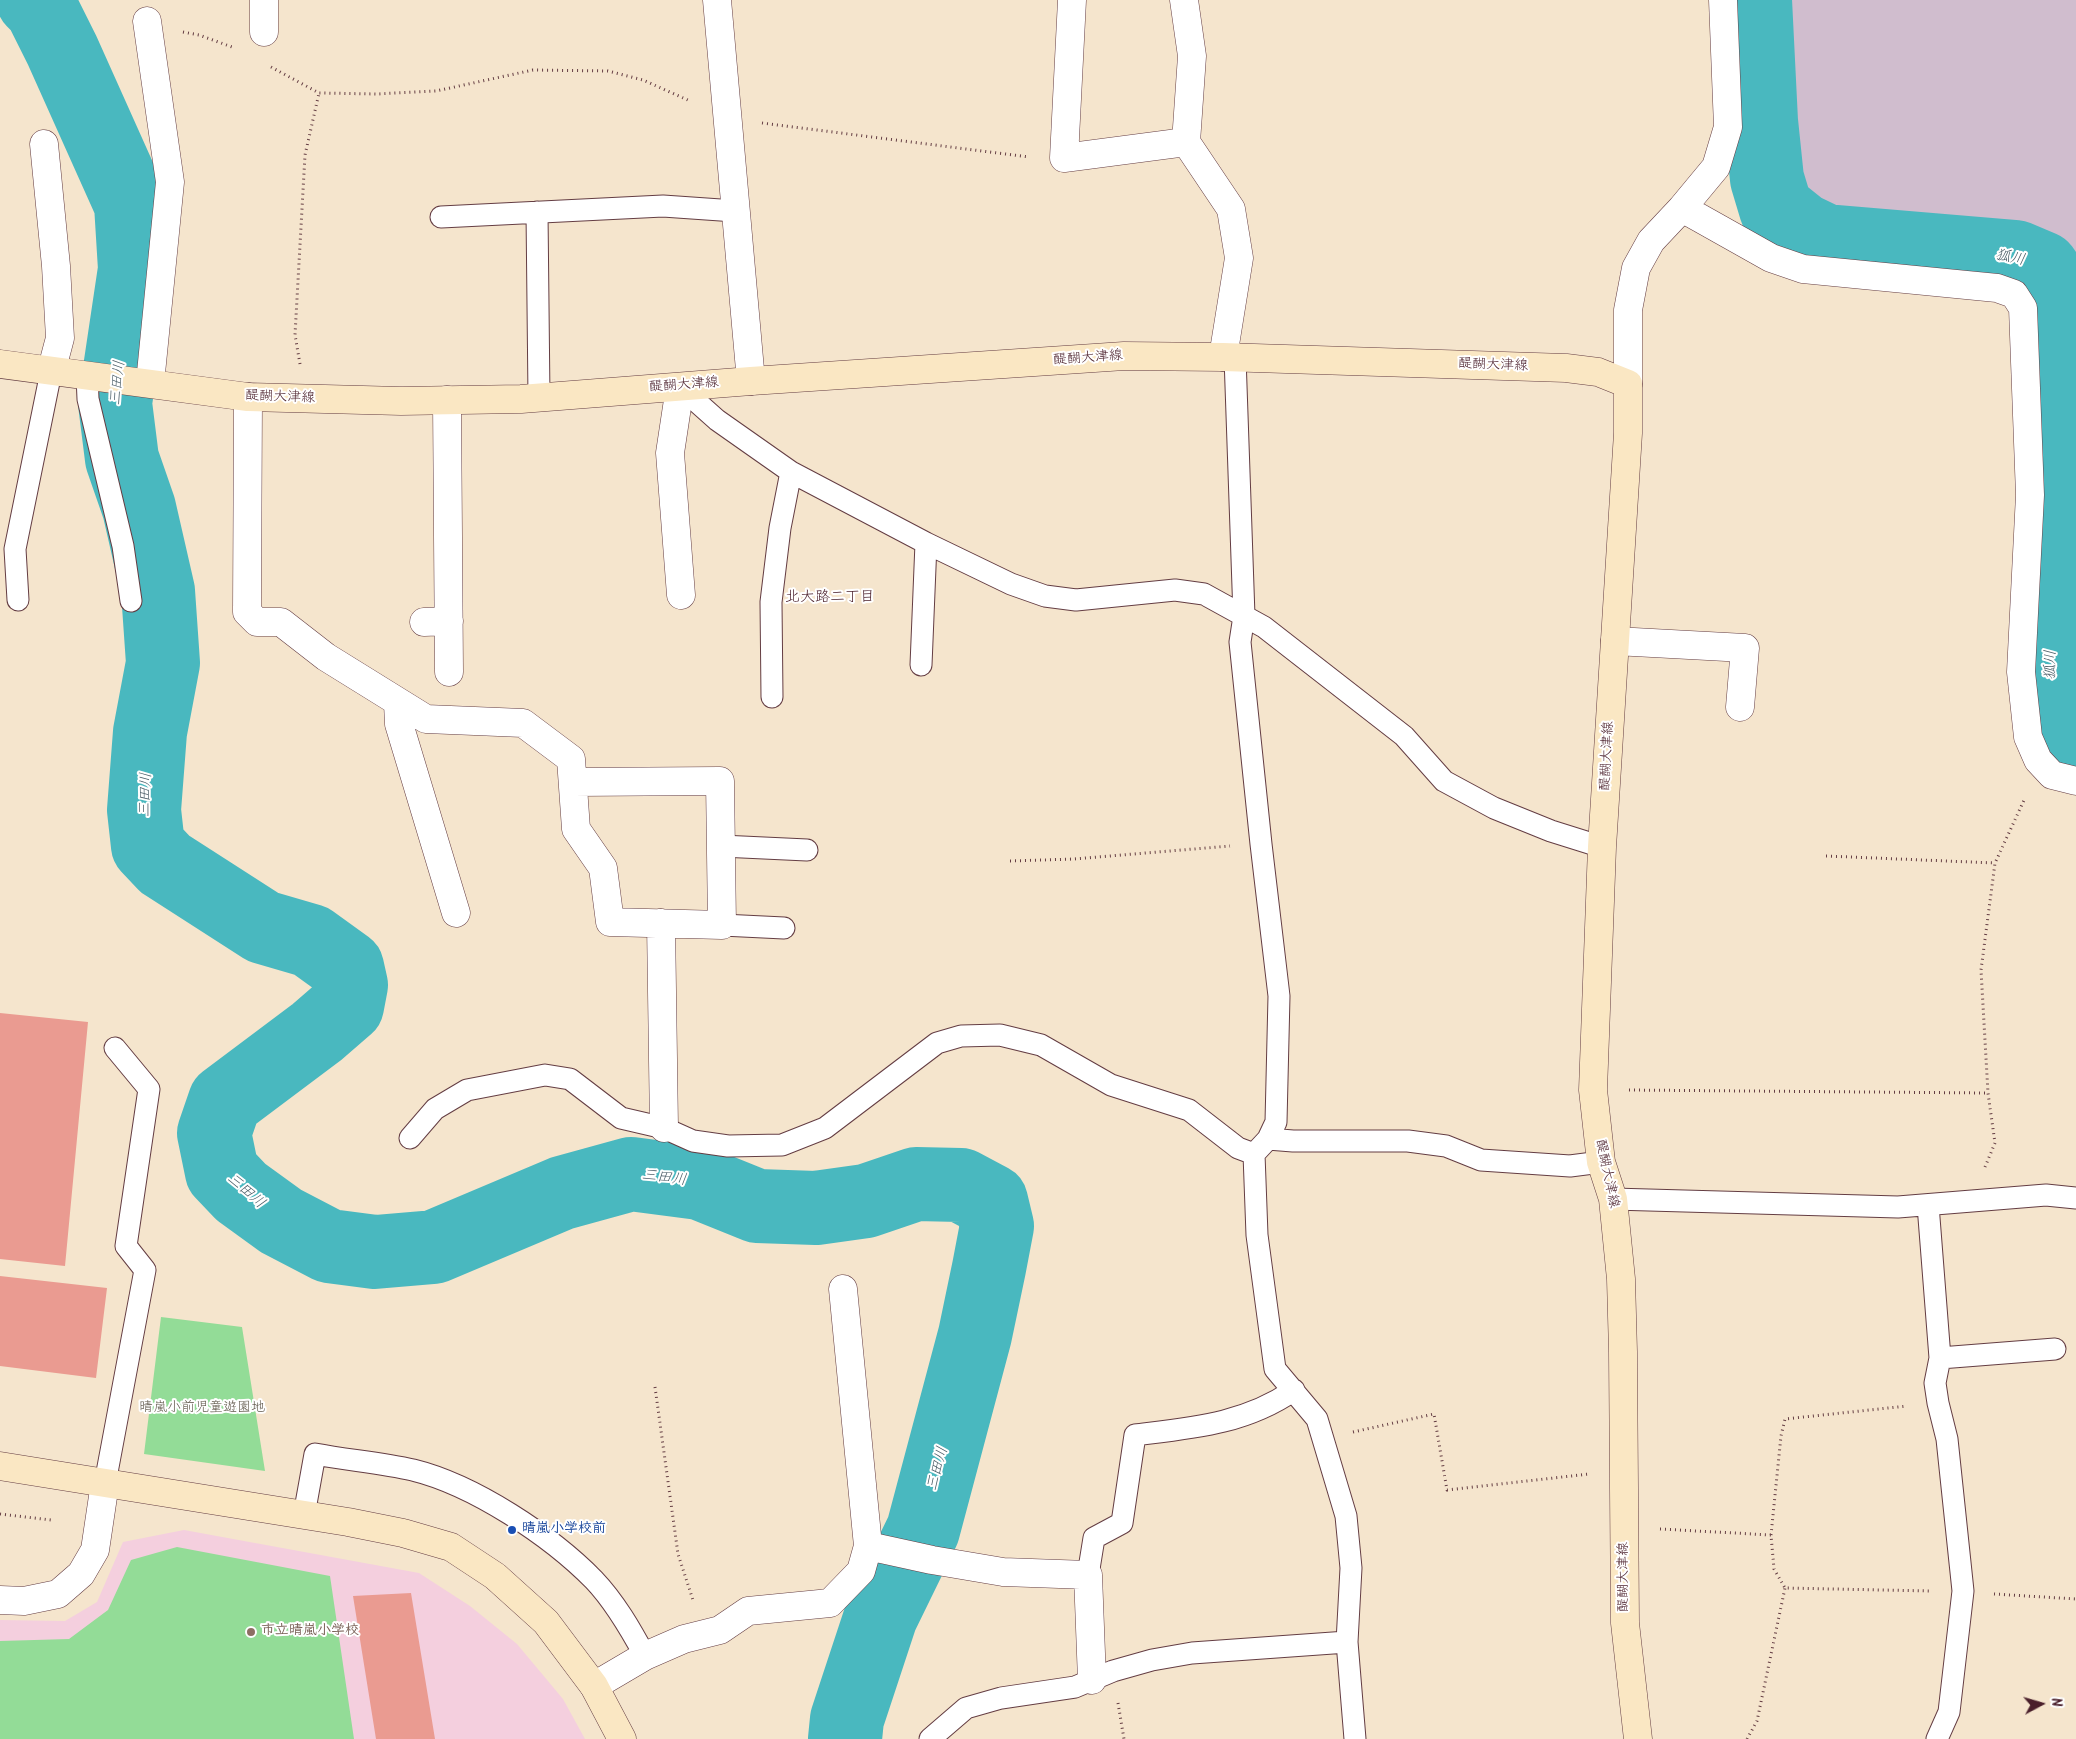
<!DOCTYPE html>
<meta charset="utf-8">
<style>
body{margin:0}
#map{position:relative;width:2076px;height:1739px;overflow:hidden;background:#f5e5cd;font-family:Kalam,sans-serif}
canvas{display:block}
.north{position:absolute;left:2016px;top:1679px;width:50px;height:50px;-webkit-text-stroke:4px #fff;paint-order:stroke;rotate:84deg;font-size:14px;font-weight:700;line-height:20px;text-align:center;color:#4a1f2b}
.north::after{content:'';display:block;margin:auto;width:18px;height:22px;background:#4a1f2b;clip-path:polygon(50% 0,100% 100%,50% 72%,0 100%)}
</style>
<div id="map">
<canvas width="2076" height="1739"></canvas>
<div class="north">N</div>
</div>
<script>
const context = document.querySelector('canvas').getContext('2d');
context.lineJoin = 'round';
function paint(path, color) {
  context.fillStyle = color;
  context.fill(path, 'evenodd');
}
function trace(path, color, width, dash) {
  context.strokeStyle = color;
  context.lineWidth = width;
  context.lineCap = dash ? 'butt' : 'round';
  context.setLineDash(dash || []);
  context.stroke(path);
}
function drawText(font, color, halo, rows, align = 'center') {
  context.font = font + ' Kalam,"Klee One",sans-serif';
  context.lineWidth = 4;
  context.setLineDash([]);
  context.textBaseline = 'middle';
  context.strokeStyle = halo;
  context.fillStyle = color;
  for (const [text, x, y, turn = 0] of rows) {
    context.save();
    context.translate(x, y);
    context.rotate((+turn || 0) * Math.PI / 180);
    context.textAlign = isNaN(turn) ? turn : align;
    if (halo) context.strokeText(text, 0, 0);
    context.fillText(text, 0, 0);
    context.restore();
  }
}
paint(new Path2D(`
 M184,1530L419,1573L470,1606L517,1644L563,1699L585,1739H0V1620L65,1621L97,1602L123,1542Z`), '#f4cfde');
paint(new Path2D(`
 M1780,0H2076V720L2063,709L2069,305L2066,282L2052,259L2029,236L1815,221L1794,194Z`), '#d0bdce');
paint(new Path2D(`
 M161,1317L242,1327L265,1471L144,1454Z
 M177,1547L330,1576L354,1739H0V1641L69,1639L108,1610L131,1560Z`), '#93dc97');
trace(new Path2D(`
 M33,0L41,8L62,50L131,204L135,269L115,403L122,459L139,508L158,591L163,663L150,732L144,810L148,846L165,864L263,927L311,941L347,967L351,985L347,1006L317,1032L225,1101L214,1133L222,1172L241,1192L281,1221L329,1246L375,1252L434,1247L562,1193L631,1174L700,1183L757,1206L816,1208L866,1201L916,1184L961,1185L991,1201L997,1226L989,1268L975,1335L923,1530L881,1616L847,1719L845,1739
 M1755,0L1761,121L1767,179L1776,209L1801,229L1826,241L2016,257L2042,268L2055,286L2057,315L2052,544L2051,711L2076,736`), '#49b8bf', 74);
paint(new Path2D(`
 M0,1013L88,1022L65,1266L0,1259Z
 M0,1276L107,1288L96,1378L0,1366Z
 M411,1593L435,1739H376L353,1596Z`), '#ea9b91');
const lane = new Path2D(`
 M537,212L539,398
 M441,217L663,206L735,211
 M1235,357L1244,616L1240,642L1261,844L1279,996L1276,1122L1268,1139L1254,1154L1257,1235L1275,1369L1317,1419L1346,1516L1351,1568L1347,1642L1355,1739
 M87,376L88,399L123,546L131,601
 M680,387L717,420L791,472L926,543L1011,584L1045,596L1076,600L1175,590L1204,594L1264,627L1404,736L1444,781L1494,808L1551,831L1602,847
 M18,600L15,549L51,372
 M921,665L926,543
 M772,697L771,602L780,528L791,472
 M721,846L807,850
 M722,925L784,928
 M410,1138L435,1109L467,1090L545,1075L570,1079L621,1118L664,1128L693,1141L728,1146L782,1145L825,1128L937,1043L961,1036L1000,1035L1041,1045L1111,1085L1189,1110L1238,1148L1254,1154
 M1268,1139L1293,1141H1408L1446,1146L1481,1160L1570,1166L1601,1162
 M1613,1199L1898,1207L2046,1195L2076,1198
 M1928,1205L1940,1358L2055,1349
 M105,1483L145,1270L126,1246L149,1089L115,1048
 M304,1515L315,1454C347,1460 381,1463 413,1470C474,1485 551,1536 594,1580C615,1602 631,1630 645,1656
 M1088,1575L1094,1538L1122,1523L1135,1435C1192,1428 1245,1424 1294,1390
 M930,1739L966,1708L1001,1698L1075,1687L1113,1671L1152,1660L1192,1653L1347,1642
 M1937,1739L1949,1712L1963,1591L1947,1439L1938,1403L1935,1383L1940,1358`);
const street = new Path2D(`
 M717,0L751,381
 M1072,0L1064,158L1186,142
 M1184,0L1192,56L1186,142L1231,209L1239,258L1223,357
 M147,21L170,182L150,383
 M264,32V0
 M44,144L56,266L60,338L51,372
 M1682,208L1771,258L1803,269L1997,288L2014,294L2023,308L2030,495L2021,672L2028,737L2038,760L2052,775L2076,781
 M1628,384V310L1636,268L1651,241L1682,208L1716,167L1728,127L1723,0
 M680,387L670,453L681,595
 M248,397L247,612L257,622H281L326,657L426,719L523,723L571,759L576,829L603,868L610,922L722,925L720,781L573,782
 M447,400L449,672
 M424,622L449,621
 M1615,641L1745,648L1740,707
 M398,703L399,724L456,913
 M661,923L664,1128
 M868,1546L932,1560L1003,1572L1088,1575L1092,1680
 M0,1600L24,1601L58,1594L81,1574L95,1550L105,1483
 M594,1686L645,1656L684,1639L720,1630L748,1611L830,1603L861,1571L868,1546L843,1289`);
const secondary = new Path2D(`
 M0,364L248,397L401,401L521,399L751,381L1124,356L1223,357L1566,368L1598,372L1628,384V433L1602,847L1593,1090L1601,1162L1613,1199L1621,1279L1623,1352L1625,1623L1638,1739
 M0,1466L348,1522L403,1533L451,1547L495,1576L546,1622L594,1686L622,1739`);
trace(lane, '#643d43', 23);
trace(street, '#643d43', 29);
trace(secondary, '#643d43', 29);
trace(new Path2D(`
 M183,32L199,35L232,47
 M271,67L319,93L377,94L436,91L533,70L608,71L643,80L690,101
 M762,123L1029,157
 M300,364L295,335L305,155L319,93
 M1826,856L1995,863
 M1010,861L1074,859L1230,846
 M1629,1090L1988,1093
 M1985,1167L1995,1143L1988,1093L1981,970L1995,863L2025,798
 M655,1387L678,1554L693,1600
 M1353,1432L1434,1414L1447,1490L1589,1474
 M0,1514L51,1520
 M1660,1529L1771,1535L1774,1569L1785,1588L1931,1591
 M1771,1535L1781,1436L1785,1419L1907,1406
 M1994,1594L2076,1599
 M1118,1703L1124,1739
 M1747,1739L1757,1721L1785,1588`), '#643d43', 3, [1, 4]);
trace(lane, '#fff', 21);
trace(street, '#fff', 28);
trace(secondary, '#fae7c3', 28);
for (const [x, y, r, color] of [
 [512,1530,5,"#1a4fb4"],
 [251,1632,5,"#8d6e63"]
]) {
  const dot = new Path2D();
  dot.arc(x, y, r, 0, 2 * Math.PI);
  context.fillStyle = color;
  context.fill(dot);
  trace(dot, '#fff', 2);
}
drawText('14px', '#4a1f2b', '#fff', [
 ["醍醐大津線",1088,359,-4],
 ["醍醐大津線",1493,366,2],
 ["醍醐大津線",684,386,-4],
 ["醍醐大津線",280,398,2],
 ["醍醐大津線",1608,756,-87],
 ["醍醐大津線",1606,1174,78],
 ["醍醐大津線",1625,1577,-90]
]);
drawText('14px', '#60584b', '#fff', [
 ["晴嵐小前児童遊園地",202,1409]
]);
drawText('bold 14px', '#164399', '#fff', [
 ["晴嵐小学校前",522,1530]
], 'left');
drawText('bold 14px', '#785e54', '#fff', [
 ["市立晴嵐小学校",261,1632]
], 'left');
drawText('italic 15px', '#4a5c66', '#fff', [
 ["狐川",2010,259,11],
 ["三田川",119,383,-84],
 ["狐川",2052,665,-89],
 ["三田川",147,795,-88],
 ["三田川",664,1179,7],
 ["三田川",245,1192,41],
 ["三田川",939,1469,-75]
]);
drawText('15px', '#4a1f2b', '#fff', [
 ["北大路二丁目",830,598]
]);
</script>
